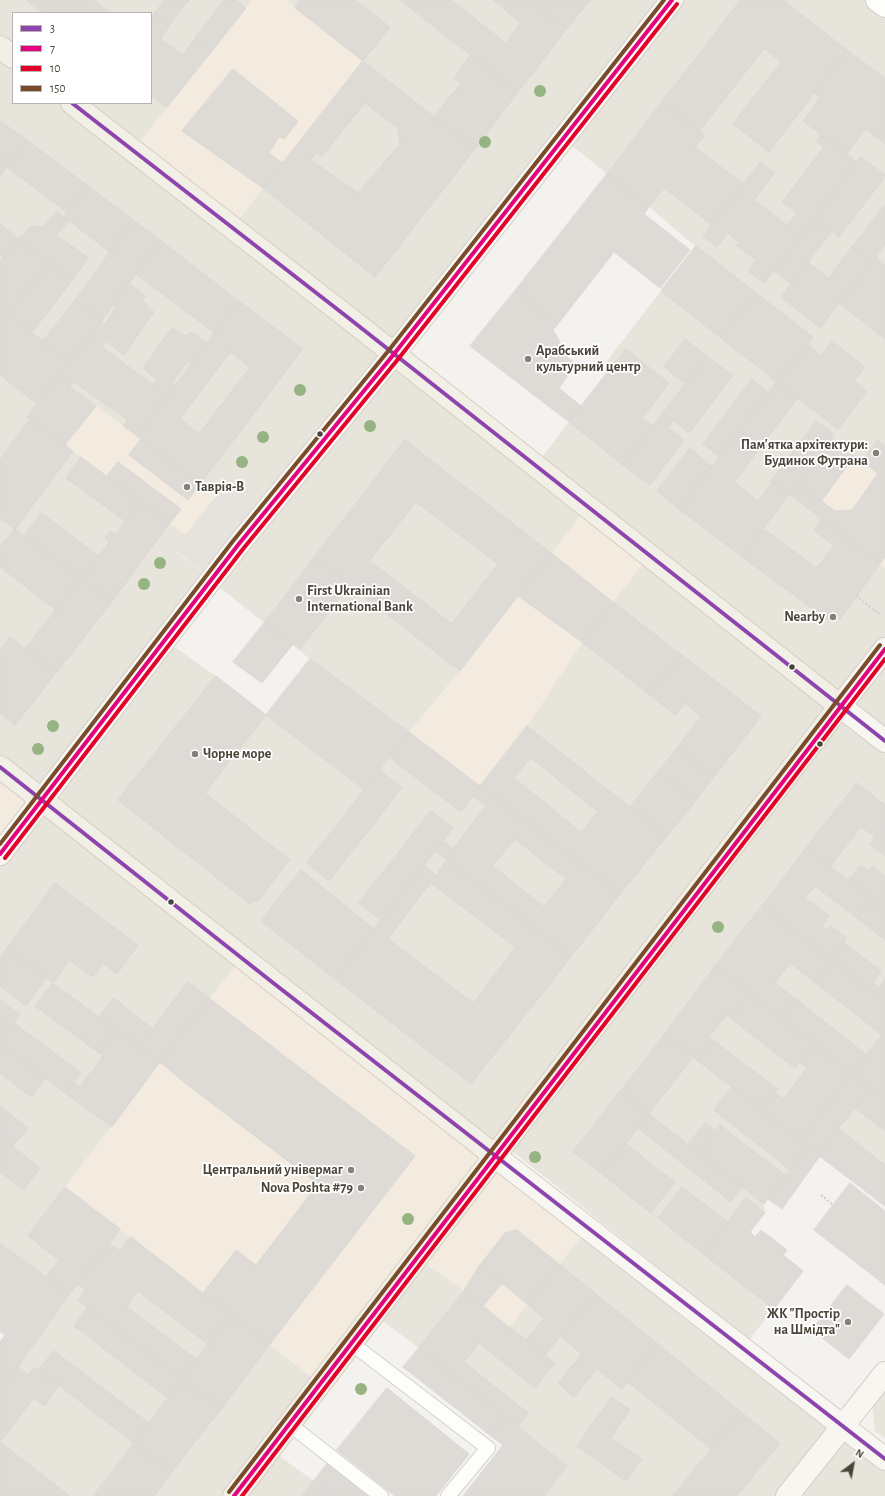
<!DOCTYPE html>
<meta charset="utf-8">
<style>
body{margin:0}
#map{position:relative;width:885px;height:1496px;overflow:hidden;background:#f4f2ee;font-family:"Alegreya Sans",sans-serif}
canvas{display:block}
.legend{position:absolute;left:12px;top:12px;width:140px;height:92px;box-sizing:border-box;background:#fff;border:1px solid #b7b4b0;margin:0;padding:5px 7px;list-style:none;font-size:12px;color:#4b4439}
.legend li{display:flex;align-items:center;gap:8px;height:20px}
.legend b{width:20px;border:1px solid #b7b4b0}
.north{position:absolute;left:833px;top:1444px;width:40px;height:40px;-webkit-text-stroke:3px #fff;paint-order:stroke;rotate:32deg;font-size:11px;font-weight:700;line-height:16px;text-align:center;color:#4b4439}
.north::after{content:'';display:block;margin:auto;width:14px;height:18px;background:#4b4439;clip-path:polygon(50% 0,100% 100%,50% 72%,0 100%)}
</style>
<div id="map">
<canvas width="885" height="1496"></canvas>
<ul class="legend">
<li><b style="height:5px;background:#8e44ad"></b>3</li>
<li><b style="height:5px;background:#e5007d"></b>7</li>
<li><b style="height:5px;background:#e4002b"></b>10</li>
<li><b style="height:5px;background:#7a4b2a"></b>150</li>
</ul>
<div class="north">N</div>
</div>
<script>
const context = document.querySelector('canvas').getContext('2d');
context.lineJoin = 'round';
function paint(path, color) {
  context.fillStyle = color;
  context.fill(path, 'evenodd');
}
function trace(path, color, width, dash) {
  context.strokeStyle = color;
  context.lineWidth = width;
  context.lineCap = dash ? 'butt' : 'round';
  context.setLineDash(dash || []);
  context.stroke(path);
}
function drawText(font, color, halo, rows, align = 'center') {
  context.font = font + ' "Alegreya Sans",sans-serif';
  context.lineWidth = 3.5;
  context.setLineDash([]);
  context.textBaseline = 'middle';
  context.strokeStyle = halo;
  context.fillStyle = color;
  for (const [text, x, y, turn = 0] of rows) {
    context.save();
    context.translate(x, y);
    context.rotate((+turn || 0) * Math.PI / 180);
    context.textAlign = isNaN(turn) ? turn : align;
    if (halo) context.strokeText(text, 0, 0);
    context.fillText(text, 0, 0);
    context.restore();
  }
}
paint(new Path2D(`
 M0,0H252L137,146L82,103H151V13H13V49L0,39Z
 M287,0H670L394,351L236,223L263,188L295,8Z
 M674,0H874L885,8V479L854,456L789,494L885,568V643L838,701L537,464L611,367L607,361L695,246L649,207L566,141Z
 M0,48L13,58V103H70L391,354L265,510L227,482L216,495L57,377L65,445L186,535L174,550L211,578L42,794L0,762Z
 M396,359L587,508L460,671L409,732L480,786L527,726L582,642L648,557L885,745V1206L808,1147L764,1204L765,1213L750,1232L755,1237L761,1230L787,1250L784,1255L803,1271L749,1340L506,1146L494,1154L45,800L167,642L216,676L364,790L380,770L408,732L310,659L215,584Z
 M885,652V739L843,705Z
 M42,802L239,961L65,1187L318,1382L232,1496H0V1392L70,1294L0,1243V858Z
 M585,1232L836,1432L785,1496H544L567,1466L419,1348L377,1317L420,1259L464,1291L509,1327Z
 M885,1388V1438L875,1431L872,1405Z
 M838,1433L885,1471V1496H788Z
 M271,1450L314,1481L334,1496H236Z`), '#e7e4dc');
paint(new Path2D(`
 M252,0H287L363,61L236,223L137,146Z
 M57,377L216,495L186,535L27,417Z
 M831,438L885,479V568L789,494Z
 M587,508L648,557L582,642L527,726L480,786L409,732L460,671Z
 M0,771L36,798L0,848Z
 M239,961L489,1158L318,1382L65,1187Z
 M495,1160L585,1232L509,1327L464,1291L420,1259Z`), '#f3ebdf');
paint(new Path2D(`
 M227,482L265,510L211,578L174,549Z`), '#e6e3df');
const building = new Path2D(`
 M26,0H94L111,13H43Z
 M165,0H189L170,25L155,13Z
 M225,0H236L246,8L212,51L195,38Z
 M301,0H355L390,27L363,61L295,8Z
 M400,0H451L506,43L521,23L493,0H530L567,29L518,92Z
 M530,0H590L567,29Z
 M741,0H783L847,50L769,152L733,124L781,62L764,48L700,131L662,102Z
 M155,13L170,25L160,39L183,55L195,38L212,51L167,107L151,95V19Z
 M847,50L885,78V126L876,137L866,129L847,154L803,121L820,98L814,93Z
 M471,55L518,92L475,149L434,117L461,83L454,78Z
 M363,61L475,149L375,277L263,188ZM365,103L398,128L400,144L358,193L311,160L316,153L322,156Z
 M233,69L298,121L284,139L279,137L269,153L282,163L263,188L182,131Z
 M662,102L705,135L695,147L743,184L712,225L664,188L649,207L607,174Z
 M0,121L27,140L0,176Z
 M885,126V144L876,137Z
 M821,135L857,162L764,284L748,271L756,260L736,245L739,242L728,233L717,247L703,236L760,162L775,173L754,200L787,225L797,213L782,202L824,147L817,142Z
 M27,140L88,186L68,213L7,167Z
 M861,157L885,175V177L839,237L815,218Z
 M607,174L649,207L644,214L690,250L660,288L614,252L558,324L515,291Z
 M88,186L133,220L110,252L64,217Z
 M885,205V245L872,262L852,247Z
 M57,212L70,221L56,235L89,258L72,281L18,239L32,226L43,227Z
 M815,218L832,231L791,284L774,271Z
 M133,220L161,241L101,321L75,301Z
 M0,223L18,239L3,258L0,255Z
 M18,239L49,263L1,324L0,323V262Z
 M161,241L239,301L215,333L136,274Z
 M696,246L756,293L721,338L661,291Z
 M852,247L872,262L820,328L781,297L808,262L828,278Z
 M876,257L885,265V339L840,304Z
 M49,263L72,281L32,332L9,314Z
 M129,283L145,296L142,300L154,312L124,355L106,341L102,347L153,385L157,380L143,368L172,328L184,336L191,332L208,343L193,363L187,362L172,383L174,387L137,436L123,426L128,420L74,382L69,386L57,377L101,321L105,324L115,309L114,303Z
 M515,291L558,324L553,330L560,342L562,353L576,364L559,388L581,406L569,422L470,346Z
 M756,293L813,337L777,382L721,338Z
 M75,301L101,321L69,362L43,341Z
 M239,301L303,349L200,484L137,436ZM231,352L250,367L199,434L180,419Z
 M9,314L69,362L37,404L0,375V326Z
 M685,339L707,356L686,384L664,367Z
 M832,341L865,367L854,381L867,392L838,429L777,382L807,344L821,355Z
 M626,349L669,383L642,418L653,426L623,465L569,422Z
 M707,356L733,376L689,433L663,413Z
 M57,377L96,406L65,445L27,417Z
 M752,379L769,393L720,457L703,444Z
 M777,382L798,398L734,482L758,501L772,483L789,494L742,557L679,509Z
 M663,413L673,421L668,428L684,440L650,485L623,465Z
 M30,419L73,451L15,529L0,518V460Z
 M816,421L834,434L789,494L770,482Z
 M831,438L854,456L821,502L797,484Z
 M141,439L200,484L188,500L129,455Z
 M405,440L551,553L460,671L314,558ZM416,502L498,564L452,624L370,561Z
 M878,440L885,446V479L862,461Z
 M690,448L712,467L679,509L657,491Z
 M81,457L140,501L125,521L66,478Z
 M118,462L181,509L170,523L107,476Z
 M878,474L885,479V557L880,564L789,494L797,484L835,511L852,510Z
 M140,501L170,523L111,603L81,579L109,543L105,538L110,531L116,534Z
 M42,513L98,556L81,579L25,535Z
 M822,519L880,564L840,619L828,620L742,557L764,529L817,568L834,545L814,531Z
 M15,529L81,579L56,610L0,567V547Z
 M551,553L613,602L582,642L518,596Z
 M314,558L350,585L300,649L265,622Z
 M81,579L111,603L56,673L25,649Z
 M613,602L682,655L650,695L582,642Z
 M265,622L293,644L262,683L233,662Z
 M10,637L56,673L15,725L0,713V650Z
 M682,655L761,716L714,777L677,748L701,717L685,703L675,715L650,695Z
 M310,659L409,732L364,790L266,715Z
 M216,676L266,715L205,793L290,860L257,902L254,900L250,904L118,800Z
 M527,726L667,836L620,894L480,786ZM531,758L598,812L581,832L514,778Z
 M409,732L480,786L461,812L389,757Z
 M677,748L714,777L696,801L658,772Z
 M380,770L402,788L329,881L307,863Z
 M658,772L696,801L667,836L630,807Z
 M857,783L885,805V824L875,837L861,827L830,867L806,848Z
 M480,786L620,894L571,957L435,851L443,841L453,849L486,806L473,796ZM515,839L566,879L544,907L493,866Z
 M431,811L453,828L381,920L359,903Z
 M885,824V856L870,844Z
 M806,848L872,899L857,918L815,886L805,898L829,916L822,926L827,930L831,926L847,938L830,959L762,906Z
 M447,860L571,957L471,1084L335,979L424,865L436,875ZM431,883L515,947L473,1003L388,939Z
 M861,865L868,871L872,866L885,876V909L848,881Z
 M301,870L374,929L335,979L261,921Z
 M55,883L138,945L117,974L103,963L93,977L69,960L53,983L7,948Z
 M872,899L885,909V940L857,918Z
 M762,906L834,962L817,984L790,963L775,983L797,1000L782,1018L715,966Z
 M843,942L881,971L873,982L879,987L885,979V1002L830,959Z
 M7,948L46,978L26,1006L0,986V957Z
 M834,962L885,1002V1031L882,1035L817,984Z
 M715,966L749,993L730,1018L726,1015L709,1037L713,1040L698,1061L664,1035Z
 M188,982L209,998L160,1062L139,1047Z
 M53,983L116,1030L99,1053L35,1006Z
 M749,993L814,1044L795,1068L730,1018Z
 M114,998L153,1029L139,1047L99,1017Z
 M209,998L415,1156L270,1344L203,1293L236,1250L256,1265L318,1184L185,1083L160,1062Z
 M0,999L20,1015L0,1041Z
 M797,1000L867,1055L852,1073L782,1018Z
 M14,1023L81,1073L65,1093L0,1044V1041Z
 M116,1030L160,1062L112,1127L65,1093L74,1082L80,1087L103,1056L99,1053Z
 M885,1031V1099L852,1073Z
 M664,1035L693,1057L649,1114L620,1092Z
 M713,1040L778,1089L762,1110L698,1061Z
 M0,1044L45,1078L31,1097L0,1073Z
 M814,1044L852,1073L800,1141L762,1110L775,1093L784,1099L807,1068L800,1063Z
 M852,1073L871,1087L818,1155L800,1141Z
 M732,1087L808,1147L790,1170L714,1110Z
 M871,1087L885,1099V1131L855,1108Z
 M620,1092L649,1114L602,1174L573,1152Z
 M0,1106L28,1128L13,1146L0,1136Z
 M649,1114L742,1187L731,1202L638,1128Z
 M705,1123L716,1131L699,1153L688,1145Z
 M720,1125L786,1176L764,1204L699,1153Z
 M839,1129L885,1165V1206L818,1155Z
 M0,1136L40,1168L23,1190L0,1172Z
 M626,1144L675,1182L651,1213L602,1174Z
 M808,1147L820,1156L782,1209L768,1199Z
 M850,1183L885,1211V1285L814,1230Z
 M65,1187L120,1229L70,1294L46,1276L59,1260L28,1236Z
 M682,1187L728,1222L703,1254L658,1218Z
 M746,1198L765,1213L750,1232L755,1237L761,1230L787,1250L783,1255L803,1271L774,1309L703,1254Z
 M517,1230L559,1264L527,1304L480,1265L505,1233Z
 M131,1237L231,1315L209,1345L138,1291L127,1307L197,1360L182,1379L78,1300L86,1290L78,1284L109,1243L120,1251Z
 M0,1243L70,1294L0,1392V1342L5,1335L0,1331Z
 M559,1264L596,1294L545,1355L526,1340L544,1318L527,1304Z
 M480,1265L502,1283L483,1306L464,1291Z
 M847,1285L884,1314L849,1359L812,1330Z
 M464,1291L555,1363L535,1388L479,1343L464,1362L528,1413L518,1426L419,1348Z
 M596,1294L658,1344L622,1389L597,1369L574,1397L558,1383L582,1354L561,1337Z
 M88,1307L182,1379L168,1398L74,1326Z
 M231,1315L270,1344L221,1409L182,1379Z
 M658,1344L741,1412L711,1449L628,1382Z
 M419,1348L506,1417L491,1436L403,1367Z
 M54,1351L149,1423L134,1443L39,1370Z
 M19,1367L28,1375L34,1367L59,1386L44,1406L34,1398L0,1442L70,1496H0V1392Z
 M182,1379L221,1409L172,1472L134,1443Z
 M387,1388L469,1454L436,1496H395L337,1450Z
 M612,1397L630,1410L611,1438L642,1459L626,1481L577,1446Z
 M741,1412L780,1443L737,1496H673Z
 M506,1417L567,1466L544,1496H463L503,1445L491,1436Z
 M134,1443L172,1472L154,1496H93Z
 M327,1464L368,1496H334L314,1481Z
 M314,1481L334,1496H302Z`);
paint(building, '#dedbd6');
trace(building, '#dcd9d4', 1);
const lane = new Path2D(`
 M351,1343L488,1448L448,1496
 M289,1424L381,1496`);
const street = new Path2D(`
 M877,0L885,6`);
const secondary = new Path2D(`
 M885,649L840,706L885,741
 M0,854L238,545L394,354L672,0
 M495,1156L885,1459
 M787,1496L885,1373`);
const primary = new Path2D(`
 M0,47L13,57
 M72,103L346,316L840,706L234,1496
 M0,767L495,1156`);
trace(lane, '#d2d0cb', 16);
trace(street, '#d2d0cb', 24);
trace(secondary, '#d3cfc5', 24);
trace(primary, '#d6cebb', 24);
trace(new Path2D(`
 M856,596L882,616
 M821,1195L833,1205`), '#d3d2cc', 2.5, [2, 2]);
trace(lane, '#fdfdfc', 14);
trace(street, '#fdfdfc', 22);
trace(secondary, '#f7f6f1', 22);
trace(primary, '#f2efe6', 22);
trace(new Path2D(`
 M72,103L346,316L885,741
 M0,767L272,982L885,1459`), '#8e44ad', 4);
trace(new Path2D(`
 M0,854L238,545L394,354L672,0
 M234,1496L885,649`), '#e5007d', 4);
trace(new Path2D(`
 M5,858L243,549L399,358L677,4
 M242,1496L885,659`), '#e4002b', 4);
trace(new Path2D(`
 M0,844L233,541L389,350L664,0
 M229,1492L880,645`), '#7a4b2a', 4);
context.fillStyle = '#96b382';
for (const [x, y] of [
 [540,91],
 [485,142],
 [300,390],
 [370,426],
 [263,437],
 [242,462],
 [160,563],
 [144,584],
 [53,726],
 [38,749],
 [718,927],
 [535,1157],
 [408,1219],
 [361,1389]
]) {
  context.beginPath();
  context.arc(x, y, 6, 0, 2 * Math.PI);
  context.fill();
}
for (const [x, y, r, color] of [
 [528,359,4,"#868178"],
 [320,434,3.5,"#4b4439"],
 [876,453,4,"#868178"],
 [187,487,4,"#868178"],
 [299,599,4,"#868178"],
 [833,617,4,"#868178"],
 [792,667,3.5,"#4b4439"],
 [820,744,3.5,"#4b4439"],
 [195,754,4,"#868178"],
 [171,902,3.5,"#4b4439"],
 [351,1170,4,"#868178"],
 [361,1188,4,"#868178"],
 [848,1322,4,"#868178"]
]) {
  const dot = new Path2D();
  dot.arc(x, y, r, 0, 2 * Math.PI);
  context.fillStyle = color;
  context.fill(dot);
  trace(dot, '#fff', 1.5);
}
drawText('bold 14px', '#4b4439', '#fff', [
 ["Арабський",536,351,"left"],
 ["культурний центр",536,367,"left"],
 ["Пам'ятка архітектури:",868,445],
 ["Будинок Футрана",868,461],
 ["Таврія-В",195,487,"left"],
 ["First Ukrainian",307,591,"left"],
 ["International Bank",307,607,"left"],
 ["Nearby",825,617],
 ["Чорне море",203,754,"left"],
 ["Центральний універмаг",343,1170],
 ["Nova Poshta #79",353,1188],
 ["ЖК \"Простір",840,1314],
 ["на Шмідта\"",840,1330]
], 'right');
</script>
